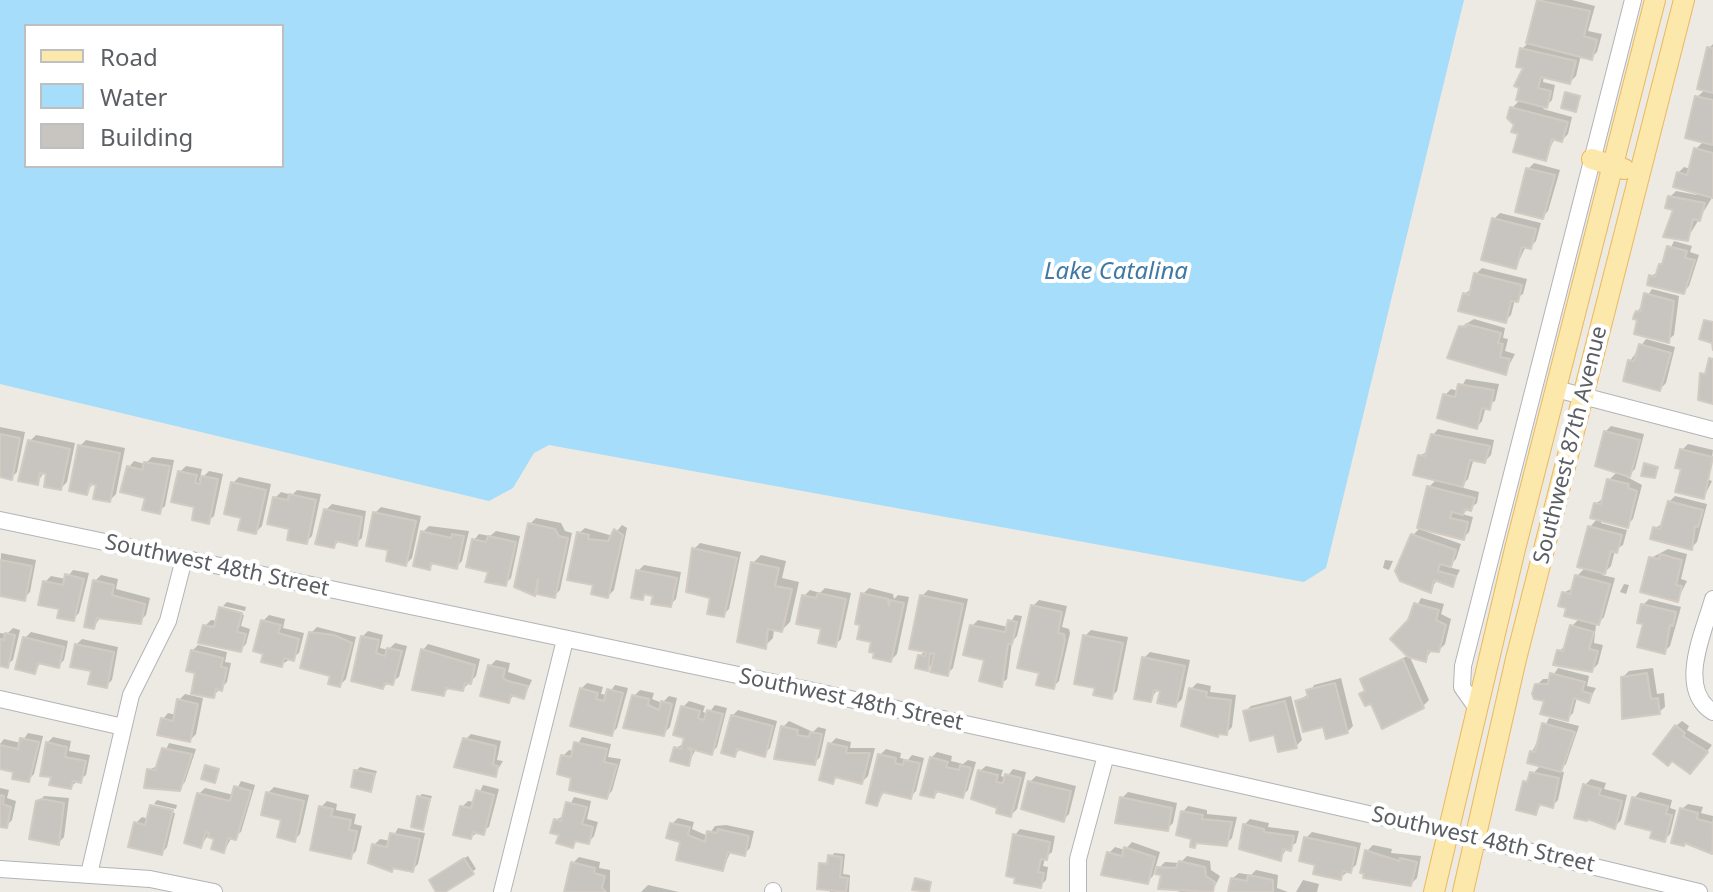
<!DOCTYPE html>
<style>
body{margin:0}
#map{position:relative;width:1713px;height:892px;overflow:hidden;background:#edeae3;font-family:"Noto Sans",sans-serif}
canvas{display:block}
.legend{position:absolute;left:24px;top:24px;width:260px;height:144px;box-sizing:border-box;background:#fff;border:2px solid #bdbfc1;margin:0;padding:10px 14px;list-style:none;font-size:24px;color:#5b5f63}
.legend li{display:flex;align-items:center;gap:16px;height:40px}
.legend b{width:40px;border:2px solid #bdbfc1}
</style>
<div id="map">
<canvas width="1713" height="892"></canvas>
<ul class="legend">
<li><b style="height:10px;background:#fce8aa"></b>Road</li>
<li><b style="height:22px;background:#a5ddfb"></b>Water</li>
<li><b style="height:22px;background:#c8c5c0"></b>Building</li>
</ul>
</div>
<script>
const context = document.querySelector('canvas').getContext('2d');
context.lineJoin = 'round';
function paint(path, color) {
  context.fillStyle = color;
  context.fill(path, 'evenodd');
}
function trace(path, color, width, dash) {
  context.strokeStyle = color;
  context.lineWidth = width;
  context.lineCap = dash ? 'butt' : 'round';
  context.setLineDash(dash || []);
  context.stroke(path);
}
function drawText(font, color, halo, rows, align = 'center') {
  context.font = font + ' "Noto Sans",sans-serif';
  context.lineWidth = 8;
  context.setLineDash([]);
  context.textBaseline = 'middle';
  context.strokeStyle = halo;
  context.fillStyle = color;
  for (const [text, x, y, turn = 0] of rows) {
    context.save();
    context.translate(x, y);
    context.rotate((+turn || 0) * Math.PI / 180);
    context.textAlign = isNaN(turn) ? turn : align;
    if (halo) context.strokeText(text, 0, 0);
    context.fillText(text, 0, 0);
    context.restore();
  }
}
paint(new Path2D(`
 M0,0H1464L1326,568L1304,582L549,445L534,453L513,488L489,501L0,384ZM26,26H282V166H26Z`), '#a5ddfb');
paint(new Path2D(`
 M1539,0H1572L1595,6L1588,31L1602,34L1597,52L1591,58L1581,55L1576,76L1570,82L1544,75L1543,82L1555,85L1552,100L1543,109L1572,117L1568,134L1562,140L1555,138L1545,158L1520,133L1512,108L1521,99V86L1516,85L1524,71L1522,49L1528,43Z
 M1713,44V196L1687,239L1670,197L1676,191L1697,195L1678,173L1684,167L1691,169L1696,149L1704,141L1697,97L1706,89L1709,48Z
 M1534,163L1560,170L1548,211L1543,216L1528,169Z
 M1500,213L1541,223L1536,241L1530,247L1526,246L1516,267L1494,219Z
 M1674,241L1692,246L1690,252L1699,255L1689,286L1683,292L1651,276L1660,271Z
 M1482,268L1527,279L1523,294L1515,299L1511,315L1505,321L1464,294L1472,289L1476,274Z
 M1652,289L1679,296L1674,335L1668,340L1636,332L1638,311Z
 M1474,319L1505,328L1503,338L1508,339L1505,351L1515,354L1505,373L1461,327Z
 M1646,339L1675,347L1666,383L1660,389L1630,361Z
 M1466,379L1499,384L1495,401L1486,406L1482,421L1477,427L1445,395L1451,389L1459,391Z
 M1611,426L1644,434L1635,469L1627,477L1642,485L1633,519L1627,525L1602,519L1601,523L1627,530L1623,545L1615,550L1611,566L1602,575L1615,578L1604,617L1596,625L1594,643L1603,645L1598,664L1592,670L1559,651L1567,645L1572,626L1580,618L1568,607L1563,593L1573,588L1577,576L1586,567L1590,527L1598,518L1595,504L1604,498L1609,480L1618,471L1605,432Z
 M0,427L25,432L17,472L11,478L0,475Z
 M1438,429L1494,440L1491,455L1485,461L1474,458L1468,479L1460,487L1479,492L1477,503L1462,514L1473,517L1469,532L1463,538L1429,487L1437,479L1420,456L1429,450L1433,435Z
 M36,435L75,443L67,482L61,488L44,472L37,483L30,441Z
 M86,440L125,448L116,494L110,500L99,483L94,482L87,492L80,446Z
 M1688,444L1713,450L1709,480L1712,481L1704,497L1683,468L1682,450Z
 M152,457L174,460L165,506L159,511L129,467L134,461L145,464Z
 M186,466L202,469L199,481L209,471L223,474L214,516L208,521L180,472Z
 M239,477L271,484L262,526L256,532L244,517L233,483Z
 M297,490L321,494L312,536L306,542L292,527L275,498L281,492L292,495Z
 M1675,496L1707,504L1697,542L1691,548L1655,528L1664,523L1669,502Z
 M332,504L366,511L362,538L356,543L340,540L334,546L326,510Z
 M381,507L421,516L412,558L406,564L391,549L375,513Z
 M536,518L561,523L565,531L572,533L560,590L554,596L540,587L534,593L530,524Z
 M622,525L627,528L614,590L608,596L579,533L585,528L613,536Z
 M429,526L469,531L462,561L456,567L435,562L429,568L423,532Z
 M1419,529L1461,544L1456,559L1448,567L1460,570L1452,585L1438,579L1430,590L1413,535Z
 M496,531L520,536L511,578L505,584L490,570L474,540L479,534L490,536Z
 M700,543L741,552L729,609L723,615L694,549Z
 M1668,549L1687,554L1681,579L1687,581L1678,599L1651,558Z
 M1,553L36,560L30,592L24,598L0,593Z
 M761,555L786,561L782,578L799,582L790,622L782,630L774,629L773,638L765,646L753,563Z
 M1385,560L1393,561L1389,570L1383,568Z
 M644,565L681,572L676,599L670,605L655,594L647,593L642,598L638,571Z
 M73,570L89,573L79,613L73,619L45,582L51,576L66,579Z
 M101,575L118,579L116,589L150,598L146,615L140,621L101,616L94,627L95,581Z
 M1624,584L1629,585L1626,594L1620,592Z
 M825,588L851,593L841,639L835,645L804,596L810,590L820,593Z
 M869,588L893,594L894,599L898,595L909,597L897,654L891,660L873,640L863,594Z
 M928,590L968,599L953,668L947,674L934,662L927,669L920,656L926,650L922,596Z
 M1421,598L1444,604L1441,614L1451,619L1445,644L1439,650H1432L1425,660L1409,655L1429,700L1423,706L1367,690L1362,679L1409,655L1410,621Z
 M1649,599L1681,607L1670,646L1665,651L1645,623L1643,605Z
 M1039,600L1067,606L1062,627L1069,629L1070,633L1059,681L1053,687L1041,672L1033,606Z
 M227,602L246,607L245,611L223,606Z
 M222,606V610L244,615L241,626L250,629L246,644L240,650L205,626L211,620L218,621Z
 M269,615L285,619L283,628L304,633L299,653L281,665L263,621Z
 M1015,615L1022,616L1017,636L1012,642L1007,679L1001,684L972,626L978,620L1008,627Z
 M317,627L356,637L346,679L340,685L311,633Z
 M13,628L20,630L13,660L7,665L0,663V633L7,634Z
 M1091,630L1128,637L1117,691L1111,697L1097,686L1085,636Z
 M368,631L383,635L380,648L388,650L395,643L407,646L399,677L383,687L362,637Z
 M31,632L68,641L64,660L58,666L41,662L35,671L25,638Z
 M82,639L118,647L112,680L106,686L76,645Z
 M428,644L480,659L476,676L463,689L449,688L443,694L423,650Z
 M198,645L227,652L225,662L231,663L227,682L213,696L192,651Z
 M1150,652L1190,660L1182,699L1176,705L1158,689L1150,700L1144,658Z
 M496,660L510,663L508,672L532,680L524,697L515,694L509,701L490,666Z
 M1558,668L1589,676L1587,686L1596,688L1589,700L1577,697L1573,713L1567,719L1537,685L1543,679H1551Z
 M1653,668L1657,694L1664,693L1665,707L1659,712L1623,677L1629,671Z
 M1341,678L1353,726L1347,732L1324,724L1297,701L1309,694L1314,685Z
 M587,683L603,687L601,694L608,695L615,685L628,688L617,728L611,734L581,689Z
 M1197,683L1211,686L1210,692L1236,695L1232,727L1226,733L1191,689Z
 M640,690L654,693L652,699L662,703L669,696L677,698L670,727L664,733L634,696Z
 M185,694L203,698L196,734L190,740L163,719L168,713L176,715L179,700Z
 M1291,696L1302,740L1296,746L1245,712L1251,706Z
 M689,701L705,706L703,712L708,714L715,705L727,708L717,747L711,753L696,749L688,764L676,748L685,743L683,707Z
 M738,710L777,721L770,748L764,754L741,748L735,755L732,716Z
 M1549,718L1579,726L1566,764L1558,771L1564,772L1558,800L1552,806L1542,803L1536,813L1525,782L1541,765L1532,752Z
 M789,721L813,732L818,727L826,729L820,757L814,763L783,727Z
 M1682,721L1689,726L1687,730L1712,745L1696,766L1676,726Z
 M28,733L43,736L34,774L28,780L16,771L0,767V744L4,739L21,743Z
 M471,734L501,741L497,760L503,761L495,774L465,740Z
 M53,737L71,741L69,751L90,755L86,775L70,787L53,776L47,743Z
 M582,737L611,744L608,757L621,759L612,791L606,797L574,776L563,756L569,750L574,751Z
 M836,738L851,742L850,748H875L868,776L862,782L838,776L833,782L830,744Z
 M169,743L196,749L185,782L179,788L149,770L159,765Z
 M886,749L901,753L900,758L908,760L912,755L924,758L916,791L910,797L885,791L876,804L880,755Z
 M937,752L952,756L951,761L963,764L968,760L976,762L968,790L962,796L940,790L934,796L931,758Z
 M986,766L1003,770L1001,776L1006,778L1013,769L1026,772L1017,809L1011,815L999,807L980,771Z
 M360,767L377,771L370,790L356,771Z
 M1036,776L1076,786L1069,814L1063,820L1030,782Z
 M1591,779L1606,783L1604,789L1627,795L1621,820L1615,826L1585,785Z
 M241,781L255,785L241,832L232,837L224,851L217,838L208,835L201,846L199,794L205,788L234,795Z
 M483,785L499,789L489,827L470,837L462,807L468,801L475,802Z
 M274,787L309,795L300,834L294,840L268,793Z
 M0,788L9,790L7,798L16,801L12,820L6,826L0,825Z
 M1128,792L1177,803L1173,823L1167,829L1122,798Z
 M1640,792L1672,800L1670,808L1676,810L1670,834L1664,840L1634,798Z
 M422,794L432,796L422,827L419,797Z
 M44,796L69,798L64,837L58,843L38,802Z
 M574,797L591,801L587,819L598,822L594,836L589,842L579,839L573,845L561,834L556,820L565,815Z
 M157,800L177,805L176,809L154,804Z
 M327,801L337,804L336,810L356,814L354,824L362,826L356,851L350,857L321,807Z
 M153,804V808L175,813L167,847L162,853L136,823L142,817L148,819Z
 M1688,804L1703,807L1701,813L1713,816L1711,851L1686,842L1682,809Z
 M1188,806L1207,810V814L1237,817L1232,838L1226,844L1199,841L1194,846L1183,812Z
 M678,818L694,822L692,829L708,836L715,826L726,825L754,831L750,848L744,854L731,851L723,869L683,840L672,824Z
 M1250,819L1269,823L1268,827L1299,831L1296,843L1287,848L1280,859L1244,825Z
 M398,828L425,833L418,864L412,870L374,845L380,839L391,841Z
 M1020,829L1055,836L1052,852L1045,858L1043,866L1048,867L1046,880L1040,886L1015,835Z
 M1312,832L1361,843L1356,865L1340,878L1318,863L1306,838Z
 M1132,842L1160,852L1153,876L1147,882L1109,853L1115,847L1125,850Z
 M1373,845L1392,849L1391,853L1421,856L1417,878L1411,884L1367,851Z
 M834,853L845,854L843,874L850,875L849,892H830L821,864L830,861Z
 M468,856L476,869L439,892L435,877Z
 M1187,856L1210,861L1211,870L1220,876L1212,892H1181L1160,887L1163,874L1155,872L1165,862L1180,863Z
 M579,857L600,862L599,868L610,870V892H566L573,863Z
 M1256,870L1278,875L1277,888L1288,892H1230L1233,878L1239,873L1251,875Z
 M1303,880L1319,884L1317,892H1296Z
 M648,885L679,892H641Z`), '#0003');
const building = new Path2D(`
 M1537,0L1590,11L1584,36L1597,40L1592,60L1526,43Z
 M1707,47L1713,48V93L1697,89Z
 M1520,48L1576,61L1570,84L1541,77L1538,88L1551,91L1547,108L1516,100L1519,88L1514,86L1523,68L1516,67Z
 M1565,92L1580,96L1576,112L1561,108Z
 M1695,96L1713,100V145L1685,138Z
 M1510,107L1568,122L1562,142L1552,139L1546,161L1513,152L1518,134L1511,132L1514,125L1507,118Z
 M1694,148L1713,153V198L1673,187L1677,172L1687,175Z
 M1526,168L1555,175L1543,219L1515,212Z
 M1668,196L1705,203L1700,221L1693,219L1688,241L1663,237L1673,210L1665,208Z
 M1492,218L1536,229L1531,249L1522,247L1516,269L1481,260Z
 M1667,246L1687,251L1685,258L1695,260L1684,294L1647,285L1649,275L1655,277L1659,264H1662Z
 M1474,273L1522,285L1518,302L1511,301L1506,323L1458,311L1463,293L1469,295Z
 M1644,293L1674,301L1669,343L1634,334L1637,320L1633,319L1634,315L1636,311L1640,312Z
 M1704,320L1713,322V350L1712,343L1699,339Z
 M1466,324L1501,333L1498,343L1503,344L1500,357L1510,359L1506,375L1447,358L1459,326L1465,327Z
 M1639,344L1671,353L1660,391L1623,381L1628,360L1634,361Z
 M1709,358L1713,359V404L1698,400L1700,373L1705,374Z
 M1458,384L1494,390L1490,410L1482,408L1477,429L1437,418L1443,394L1455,397Z
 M1604,431L1640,440L1630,477L1595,466Z
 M0,434L20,438L12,480L0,477Z
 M1431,434L1490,446L1485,463L1470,460L1463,487L1413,475L1418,455L1425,456Z
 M28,440L70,449L61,490L44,487L46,474L40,473L38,485L18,481Z
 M78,445L120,453L110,502L93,499L96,485L90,484L87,495L69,491Z
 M1680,449L1713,457L1704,499L1675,492L1681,469L1675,468Z
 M144,462L170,466L160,514L142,510L145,498L120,492L127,466L142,470Z
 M1644,463L1658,467L1655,478L1641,476Z
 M178,471L197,475L195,483L200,484L201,476L218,479L209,524L192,520L194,507L171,502Z
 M1607,479L1629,484L1628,488L1637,491L1628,528L1590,518L1594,503L1601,504Z
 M231,482L266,490L256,534L238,530L241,518L224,514Z
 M1427,486L1475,498L1471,511L1465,509L1463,515L1452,512L1450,518L1468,522L1464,540L1417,528Z
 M289,494L316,500L307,544L287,540L289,529L267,524L273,497L288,500Z
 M1668,501L1703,510L1698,527L1695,526L1692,550L1650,539L1653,527L1660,529Z
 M324,509L362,517L357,546L336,541L334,548L315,544Z
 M373,512L416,521L406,566L386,561L388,550L366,546Z
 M528,523L555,529L559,536L568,538L555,598L537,594L538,579L535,596L514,587Z
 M1588,526L1622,535L1617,553L1611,551L1605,574L1577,567Z
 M614,529L623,535L608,598L591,594L593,585L567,580L577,532L589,535L588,539L608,541Z
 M421,531L451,538L452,534L464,536L457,569L431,563L430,570L413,566Z
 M1411,534L1456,550L1451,567L1440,564L1438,571L1456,576L1453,587L1434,580L1431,593L1400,581L1395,571Z
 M488,536L516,542L506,586L485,582L488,572L466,567L472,539L486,542Z
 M692,548L737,558L724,617L707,614L710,598L686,592Z
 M1660,554L1682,560L1676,585L1682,586L1678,602L1640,592L1649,557L1659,559Z
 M0,560L32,566L25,601L0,596Z
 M751,562L779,568L775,586L792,589L782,632L768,629L766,649L737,642Z
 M636,570L677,578L671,607L651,604L653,596L644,594L643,600L631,598Z
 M65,574L84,579L74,621L57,618L59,609L38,605L43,581L63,585Z
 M1575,575L1610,584L1599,625L1564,616L1566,608L1558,606L1562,592L1570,594Z
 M93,580L114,585L112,595L145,604L141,624L97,618L94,629L84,627Z
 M818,593L846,599L836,647L818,643L821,629L796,624L802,595L816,598Z
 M861,593L888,599L889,606L890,600L904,603L891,662L873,658L874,653L869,652L871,642L857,639L860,625L855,624Z
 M920,595L963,604L948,676L930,672L934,654L930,653L928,671L915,668L918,655L925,656L926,652L909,649Z
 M1414,603L1439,610L1436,620L1446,625L1439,652L1428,651L1426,662L1408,657L1390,639L1408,620Z
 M1641,604L1676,612L1673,626L1670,625L1665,654L1637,647L1643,624L1637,623Z
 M1031,605L1062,612L1058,633L1064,634L1065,640L1054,689L1036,685L1039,673L1017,668Z
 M219,607L242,613L237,632L246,634L241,652L198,643L203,625L214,627Z
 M261,620L281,625L278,633L299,639L294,661L284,658L282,667L261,662L263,654L253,651Z
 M1008,620L1017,622L1012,644H1008L1002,687L979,681L984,660L963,655L970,625L1005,632Z
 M1570,625L1594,632L1589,649L1598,651L1592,672L1553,665L1557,650L1563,651Z
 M309,632L334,635L352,643L340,687L328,684L330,676L300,668Z
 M5,633L15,635L8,668L0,666V639L4,640Z
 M1083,635L1123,643L1112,699L1093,695L1095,688L1074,684Z
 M361,636L379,640L376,653L385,656L387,648L402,651L393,685L385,683L383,689L351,681Z
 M23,637L64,647L59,668L38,663L35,674L15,669Z
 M75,644L114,652L107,688L88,684L91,671L70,667Z
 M421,649L475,665L471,684L465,683L463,691L446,688L444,696L412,690Z
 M191,650L223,658L221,667L227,668L222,691L216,689L214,698L191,694L195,673L186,671Z
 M1142,657L1185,666L1176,707L1157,703L1160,691L1154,690L1151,702L1134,699Z
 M1403,659L1424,708L1382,729L1371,704L1365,706L1359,694L1365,691L1360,679Z
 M488,665L505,669L503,678L508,681L528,686L524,699L511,695L509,703L480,696Z
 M1550,673L1585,682L1582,691L1592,694L1589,703L1574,698L1568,721L1540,714L1544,701L1534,699L1532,694L1535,684H1548Z
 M1647,673L1651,699L1658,698L1660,714L1622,719L1621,677Z
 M1335,683L1348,733L1326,739L1323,727L1303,732L1295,701L1308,697L1306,690Z
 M580,688L598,693L596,699L604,701L607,689L623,693L612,736L570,726Z
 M1189,688L1207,692L1206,697L1231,700L1227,735L1219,734L1218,737L1181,726Z
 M632,695L649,699L648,705L659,710L661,701L672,704L664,736L623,728Z
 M177,699L198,704L190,742L157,735L161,718L173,721Z
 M1285,701L1297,748L1278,752L1274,735L1250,741L1243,711Z
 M681,706L700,711L698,718L704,720L707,710L723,714L712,755L688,748L692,752L689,766L670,761L674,747L681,749L684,738L673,735Z
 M731,715L773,726L765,757L737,749L735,757L721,753Z
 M1542,723L1575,732L1561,772L1527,763L1530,751L1535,752Z
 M1675,725L1685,733L1683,736L1708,752L1690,774L1672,761L1668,766L1653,754Z
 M781,726L798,730L797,735L809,737L810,732L822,734L815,765L774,759Z
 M20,738L39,742L29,782L12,779L13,772L0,769V745L18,749Z
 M463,738L496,746L493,765L498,766L496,777L454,767Z
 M46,742L67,747L65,757L86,761L81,783L73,781L71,789L49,785L51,777L40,776Z
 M574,742L607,749L604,762L617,765L607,799L569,790L571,778L557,774L561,755L571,757Z
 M828,743L847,747L846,753H870L862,784L835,777L833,784L819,780Z
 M162,748L192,754L180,791L144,788L147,769L155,770Z
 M878,754L896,758L895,763L903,765L904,760L920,763L911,799L882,792L877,806L866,803Z
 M930,757L948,762L946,767L959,770L960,765L971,768L963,798L936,791L934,798L920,795Z
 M205,765L219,769L215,783L201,779Z
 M354,770L375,774L371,792L351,787Z
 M978,770L998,775L996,782L1003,783L1005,774L1021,778L1011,817L996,813L997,808L971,799Z
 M1530,772L1559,778L1553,808L1539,804L1536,815L1516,810L1523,781L1527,782Z
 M1028,781L1071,791L1064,822L1021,809Z
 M1583,784L1601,789L1599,795L1622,801L1615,829L1588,819L1587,821L1574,818Z
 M234,786L251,791L236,840L228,838L224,853L211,849L214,839L208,837L209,833L206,832L201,848L184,843L197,793L230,801Z
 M476,790L494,795L484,835L473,832L471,839L453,835L460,806L471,808Z
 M266,792L304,801L295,842L277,837L281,820L261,815Z
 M0,795L4,796L3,804L11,807L7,828L0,827Z
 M417,796L430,799L423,830L411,827Z
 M1120,797L1172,808L1168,831L1115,823Z
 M1632,797L1668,806L1666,814L1672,815L1665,842L1650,838L1652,831L1625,824Z
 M42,799L64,803L59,845L29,839L36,801Z
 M566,802L587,807L582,824L593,827L589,844L575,841L573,848L556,843L559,835L550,833L554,819L561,821Z
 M150,805L173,810L162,855L128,847L134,822L145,825Z
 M319,806L333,809L331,816L351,820L349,830L357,831L351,859L310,850Z
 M1680,808L1698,813L1697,819L1713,823L1712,854L1685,843L1684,846L1671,843Z
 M1181,811L1203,815L1202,819L1232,822L1227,846L1196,843L1195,848L1190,847L1191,839L1176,835Z
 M670,823L690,827L688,835L705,842L707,831L717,833L718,829L749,836L745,856L728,852L723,871L676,860L680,842L666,838Z
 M1243,824L1264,829V832L1294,836L1291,851L1283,849L1281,861L1239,849Z
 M390,833L420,839L413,872L393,868L392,872L368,863L372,844L387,847Z
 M1013,834L1050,842L1047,860L1041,859L1038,872L1044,873L1041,888L1014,883L1015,878L1006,876Z
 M1304,837L1356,848L1351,873L1343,871L1341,880L1313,874L1315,865L1299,861Z
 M1124,847L1155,857L1148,884L1101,875L1107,852L1122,856Z
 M1365,850L1399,861L1400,858L1417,862L1411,886L1363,878L1364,874L1360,873Z
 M828,855L842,857L840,877L848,878L846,892L817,889L819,863L827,864Z
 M464,858L474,874L445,892H436L429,880Z
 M1179,861L1205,867L1206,876L1215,882L1213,892L1158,889L1161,875L1155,874L1157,867L1176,868Z
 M571,862L595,868L594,873L605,876L602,888L606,892H564Z
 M1248,875L1273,880V892H1228L1231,878L1247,881Z
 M915,878L931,882L929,892L912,890Z`);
paint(building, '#c8c5c0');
trace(building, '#d2cbc2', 2);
const minor = new Path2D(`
 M1556,389L1713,430
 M0,520C567,639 1136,755 1699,892
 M1713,599C1704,632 1676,689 1713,712
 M0,699L123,727
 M1476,707L1462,687L1463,666L1633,0
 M0,869L150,879L214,892
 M89,874L131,695L168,621L184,559
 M502,892L565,640
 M773,892V891
 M1078,892V859L1106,755`);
const major = new Path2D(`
 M1592,159L1624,169
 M1434,892L1515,549L1655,0
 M1463,892L1516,659L1684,0`);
trace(minor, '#b1b4b8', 18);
trace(major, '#ebb85e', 22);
trace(minor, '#fff', 16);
trace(major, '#fce8aa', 20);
drawText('22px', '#5b5f63', '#fff', [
 ["Southwest 87th Avenue",1571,445,-76],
 ["Southwest 48th Street",217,566,12],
 ["Southwest 48th Street",851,700,12],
 ["Southwest 48th Street",1483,840,13]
]);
drawText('italic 24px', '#4079a4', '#fff', [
 ["Lake Catalina",1116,272]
]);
</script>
